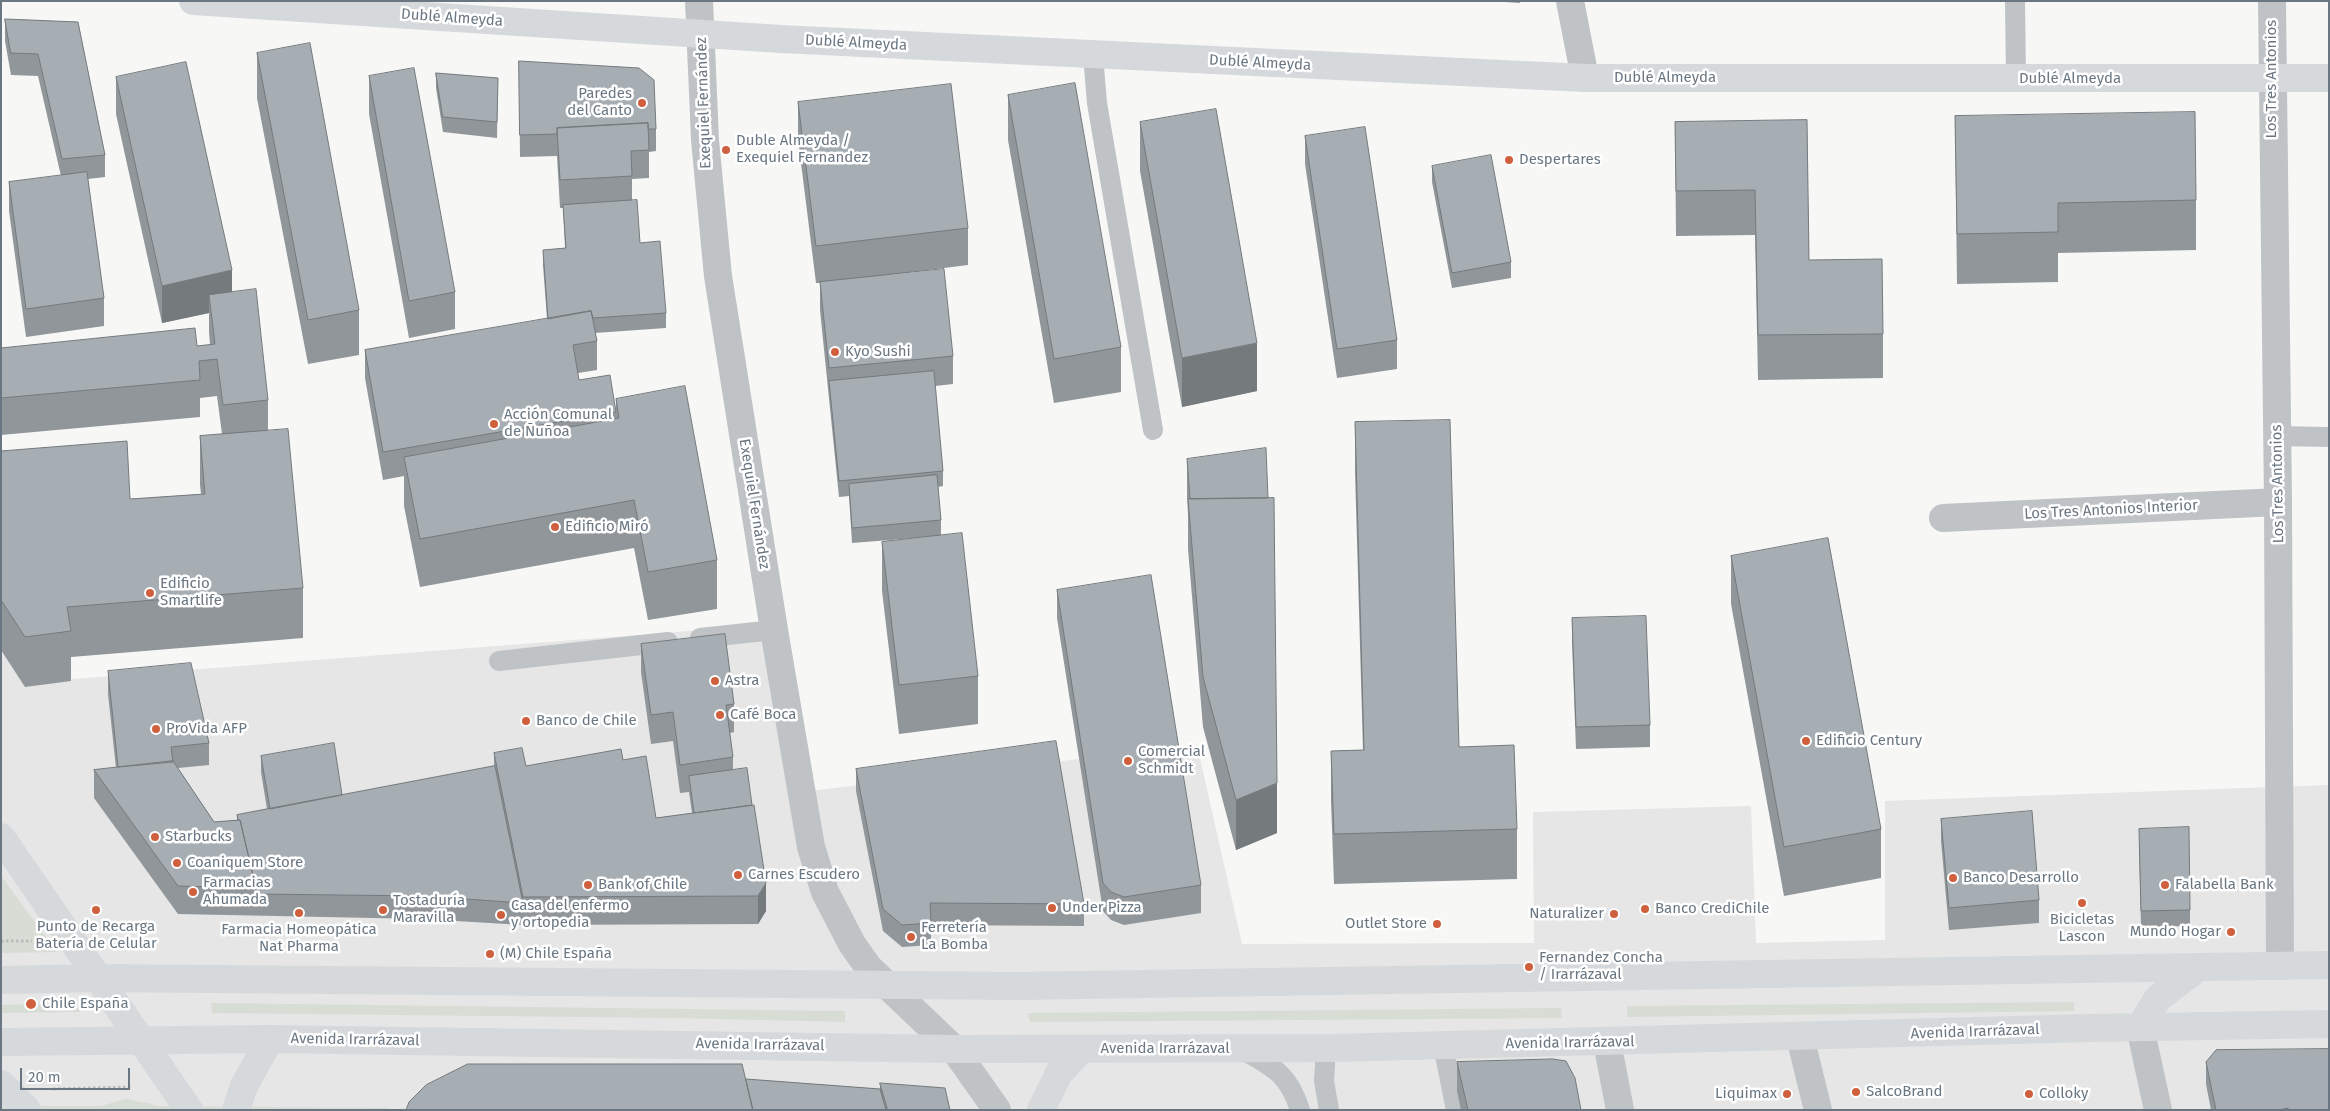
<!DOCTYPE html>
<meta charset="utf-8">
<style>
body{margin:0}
#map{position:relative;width:2330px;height:1111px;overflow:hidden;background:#f7f7f5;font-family:"Fira Sans",sans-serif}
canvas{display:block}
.frame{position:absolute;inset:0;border:2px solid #6a7782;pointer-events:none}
.scale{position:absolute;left:20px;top:1068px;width:110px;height:22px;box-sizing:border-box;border:2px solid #6a7782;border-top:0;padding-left:6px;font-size:15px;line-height:18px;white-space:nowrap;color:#6a7782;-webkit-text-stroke:4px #fff;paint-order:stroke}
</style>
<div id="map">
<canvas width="2330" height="1111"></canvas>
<div class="frame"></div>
<div class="scale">20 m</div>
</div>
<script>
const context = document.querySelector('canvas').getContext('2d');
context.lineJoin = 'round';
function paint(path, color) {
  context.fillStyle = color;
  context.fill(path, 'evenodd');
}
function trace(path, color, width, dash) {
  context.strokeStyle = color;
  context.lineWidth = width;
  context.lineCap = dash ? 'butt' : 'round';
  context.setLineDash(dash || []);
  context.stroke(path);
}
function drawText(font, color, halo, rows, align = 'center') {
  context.font = font + ' "Fira Sans",sans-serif';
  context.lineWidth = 5;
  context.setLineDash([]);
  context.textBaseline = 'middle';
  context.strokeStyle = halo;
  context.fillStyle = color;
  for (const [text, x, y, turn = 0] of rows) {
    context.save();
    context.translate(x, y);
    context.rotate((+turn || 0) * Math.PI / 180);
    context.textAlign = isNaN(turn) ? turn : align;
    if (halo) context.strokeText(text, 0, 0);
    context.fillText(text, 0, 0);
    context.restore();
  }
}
paint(new Path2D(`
 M1,473L60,680L766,625L792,793L1197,745L1242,944L1534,943L1533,812L1751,806L1756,943L1885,940V801L2329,785V1110H388V1108L1,1106Z`), '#e5e6e5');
paint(new Path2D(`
 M1,876L57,952L1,953Z
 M2074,1002V1011L1627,1017V1006Z
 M67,1003L81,1010L79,1012L1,1013V1005Z
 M211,1003L845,1011V1022L678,1018L212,1013Z
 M1561,1008L1562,1018L1030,1022L1028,1013Z
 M125,1099L152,1104L154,1106L388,1108V1110H1V1106H102Z`), '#d7dcd4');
trace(new Path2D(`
 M1,941H32
 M53,1089L132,1087`), '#b9bcbe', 3, [2.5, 2.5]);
trace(new Path2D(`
 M2015,1L2016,79
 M1093,55L1097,103L1153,430
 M2277,436L2329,437
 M700,638L774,630
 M499,661L668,642
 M1443,1045L1456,1110
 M1326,1048L1324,1081L1329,1110
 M1241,1049C1273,1067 1288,1073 1300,1110`), '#bfc3c6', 20);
trace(new Path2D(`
 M1570,1L1585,78
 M2272,1L2278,502L2280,966
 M1943,518L2278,502
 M1800,1037L1818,1110
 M1607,1042L1620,1110`), '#bfc3c6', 28);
trace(new Path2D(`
 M699,1L705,140L718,276L774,630L811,847L825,892L852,944L869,968L954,1049L997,1110
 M2140,1027L2158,1110`), '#bfc3c6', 28);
trace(new Path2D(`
 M193,1L781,39L1585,78H2329`), '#d5d9dc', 28);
trace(new Path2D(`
 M1,837L189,1110
 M1,980L97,978L1018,986L2329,965
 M2140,1027L2158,998L2198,968
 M1,1042L270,1039L954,1049L1335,1048L2090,1028L2329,1024
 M1,1084L27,1110
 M236,1110L244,1086L270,1039
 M1041,1110L1059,1073L1082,1049`), '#d5d9dc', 28);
paint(new Path2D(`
 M1489,1H1520V3Z
 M5,19L78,22L105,155V177L88,179L104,298V326L26,337L9,211V182L61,176L38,76L11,75L5,41Z
 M257,53L359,310V355L308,364L257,98Z
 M519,61L656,129V151L649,152V178L632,179V200L640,243L666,313V328L595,333L597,341V370L578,373L579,380L616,409V399L717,560V609L648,620L634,548L420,587L404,506V476L383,480L365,378V350L547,319L543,265V250L565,248L563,208H560L557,156L520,157Z
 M436,73L498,78L497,138L443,132L436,88Z
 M369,76L455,292V329L409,338L369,114Z
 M116,77L232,292L268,400V430L303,588V638L71,657V681L25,687L1,650V451L130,499L201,494L200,485V436L222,434L217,396L200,398V417L1,435V348L197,346L210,345L209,332V313L162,323L116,114Z
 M1008,95L1121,347V392L1054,403L1008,140Z
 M798,102L968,228V265L888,275L953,356V384L935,386L943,471V486L938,487L941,520V535L978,676V724L899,734L882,591V542L940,536L852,543L849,496L839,497L820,310V283H816L798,139Z
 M1955,116L2196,200V250L2058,253V282L1957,284Z
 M1807,120L1809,260L1883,334V378L1758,380L1755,235L1676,236L1675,122Z
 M1140,122L1257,391L1182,407L1140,171Z
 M1305,136L1397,340V369L1337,378L1305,164Z
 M1432,166L1511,262V278L1452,288L1432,182Z
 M1355,422L1459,747L1517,829V879L1334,884L1331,801V751L1363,750L1355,472Z
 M1187,459L1277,833L1236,850L1203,727L1188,549V515L1187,496Z
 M1731,556L1881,829V878L1784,896L1731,604Z
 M1057,590L1201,885V913L1124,925L1111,920L1103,911L1057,618Z
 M1572,618L1650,725V747L1576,749L1572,641Z
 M641,644L734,704V732L730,733L733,757V770L766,911L758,924L523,925L423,919L178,914L94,798V770L116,768L108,694V671L209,743V765L178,768L214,822L237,820V815L267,809L261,772V756L342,795L494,766V753L526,766L623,760L656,818L692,813L689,792L680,793L673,741L651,744L641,672Z
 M856,769L1084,904V926L931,925V945L902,947L883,931L856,791Z
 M1941,819L2039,900V923L1949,930L1941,841Z
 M2139,844L2190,910V926L2141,927Z
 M1457,1062L1581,1110H1461L1457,1091Z
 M2206,1062L2329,1110H2211L2206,1084Z
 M746,1079L880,1089V1083L950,1110H406Z`), '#90969a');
paint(new Path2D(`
 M232,270V308L209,295V313L162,323V286Z
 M1257,343V391L1182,407V358Z
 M1277,783V833L1236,850V800Z
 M766,883V911L758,924V896Z`), '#757a7d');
const building = new Path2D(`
 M5,19L78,22L105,155L62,159L38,54L11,53Z
 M310,43L359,310L308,320L257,53Z
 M519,61L639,68L654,80L656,129H648V123L557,128V134L520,135Z
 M186,62L232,270L162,286L116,77Z
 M414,68L455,292L409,301L369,76Z
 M436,73L498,78L497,122L443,117Z
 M1075,83L1121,347L1054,359L1008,95Z
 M951,84L968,228L816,246L798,102Z
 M1216,109L1257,343L1182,358L1140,122Z
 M2195,112L2196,200L2058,203V232L1957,234L1955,116Z
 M1807,120L1809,260L1882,259L1883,334L1758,335L1755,190L1676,191L1675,122Z
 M648,123L649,150L631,151L632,176L560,180L557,128Z
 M1365,127L1397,340L1337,349L1305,136Z
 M1491,155L1511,262L1452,273L1432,166Z
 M87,172L104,298L26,309L9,182Z
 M637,200L640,243L660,241L666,313L593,318L591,311L548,319L543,250L566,248L563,205Z
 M944,269L953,356L829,368L820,282Z
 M256,289L268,400L223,405L217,359L199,361L200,380L1,398V348L195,328L197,346L215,344L209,295Z
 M591,311L597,341L573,345L579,380L610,375L616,412L383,452L365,350Z
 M934,371L943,471L839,481L829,381Z
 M685,386L717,560L648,572L634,500L420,539L404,457L619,418L616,399Z
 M1450,420L1459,747L1514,745L1517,829L1334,834L1331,751L1364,750L1355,422Z
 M288,429L303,588L67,607L71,631L25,637L1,600V451L127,441L130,499L205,494L200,436Z
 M1266,448L1268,498L1190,499L1187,459Z
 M937,475L941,520L852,528L849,484Z
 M1274,498L1277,783L1236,800L1203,677L1188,499Z
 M962,533L978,676L899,685L882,542Z
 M1828,538L1881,829L1784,847L1731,556Z
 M1151,575L1201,885L1124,897L1111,892L1103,883L1057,590Z
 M1646,616L1650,725L1576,727L1572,618Z
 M725,634L734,704L726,705L733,757L680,765L673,712L651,715L641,644Z
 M191,663L209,743L171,747L173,762L118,767L108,671Z
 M1056,741L1084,904L930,903L931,923L902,925L883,909L856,769Z
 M334,743L342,795L270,809L261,756Z
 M522,748L526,766L621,749L623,760L646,756L656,818L754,805L766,883L758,896L523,897L494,753Z
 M173,761L214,822L240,820L256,888L178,886L94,770Z
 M495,766L523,903L423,896L256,894V888L240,820H238L237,815Z
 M747,768L752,805L694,813L689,776Z
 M2032,811L2039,900L1949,908L1941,819Z
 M2189,827L2190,910L2141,911L2139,829Z
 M2329,1049V1110H2288V1108L2279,1110H2216L2206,1062L2216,1050Z
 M1553,1059L1566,1061L1575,1078L1581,1110H1468L1457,1062Z
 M468,1064H742L753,1110H406L409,1102L426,1085Z
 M746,1079L880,1089L886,1110H753Z
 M880,1083L945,1088L950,1110H888Z`);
paint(building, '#a7aeb3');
trace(building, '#757a7d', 1);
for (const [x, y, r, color] of [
 [642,103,5,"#cf5f3d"],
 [726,150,5,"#cf5f3d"],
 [1509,160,5,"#cf5f3d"],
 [835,352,5,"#cf5f3d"],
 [494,424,5,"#cf5f3d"],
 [555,527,5,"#cf5f3d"],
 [150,593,5,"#cf5f3d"],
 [715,681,5,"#cf5f3d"],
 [720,715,5,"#cf5f3d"],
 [526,721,5,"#cf5f3d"],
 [156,729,5,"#cf5f3d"],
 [1806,741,5,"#cf5f3d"],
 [1128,761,5,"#cf5f3d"],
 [155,837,5,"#cf5f3d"],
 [177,863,5,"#cf5f3d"],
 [738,875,5,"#cf5f3d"],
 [1953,878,5,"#cf5f3d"],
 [588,885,5,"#cf5f3d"],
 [2165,885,5,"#cf5f3d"],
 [193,892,5,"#cf5f3d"],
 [2082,903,5,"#cf5f3d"],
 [1052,908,5,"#cf5f3d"],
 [1645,909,5,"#cf5f3d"],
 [96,910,5,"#cf5f3d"],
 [383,910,5,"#cf5f3d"],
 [299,913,5,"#cf5f3d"],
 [1614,914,5,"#cf5f3d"],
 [501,915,5,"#cf5f3d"],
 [1437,924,5,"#cf5f3d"],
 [2231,932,5,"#cf5f3d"],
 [911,937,5,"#cf5f3d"],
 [490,954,5,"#cf5f3d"],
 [1529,967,5,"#cf5f3d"],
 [31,1004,6,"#cf5f3d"],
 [1856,1092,5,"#cf5f3d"],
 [1787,1094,5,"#cf5f3d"],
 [2029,1094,5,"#cf5f3d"]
]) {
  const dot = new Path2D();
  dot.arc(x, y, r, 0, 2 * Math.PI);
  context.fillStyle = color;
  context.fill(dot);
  trace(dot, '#fff', 2);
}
drawText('15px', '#6a7782', '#fff', [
 ["Dublé Almeyda",452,18,4],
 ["Dublé Almeyda",856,43,3],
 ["Dublé Almeyda",1260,63,3],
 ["Dublé Almeyda",1665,78],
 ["Dublé Almeyda",2070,79],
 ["Los Tres Antonios",2272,79,-90],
 ["Exequiel Fernández",704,103,-92],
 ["Los Tres Antonios",2278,484,-91],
 ["Exequiel Fernández",754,504,81],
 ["Los Tres Antonios Interior",2111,510,-3],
 ["Avenida Irarrázaval",1975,1032,-2],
 ["Avenida Irarrázaval",355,1040,1],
 ["Avenida Irarrázaval",1570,1043,-1],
 ["Avenida Irarrázaval",760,1045,1],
 ["Avenida Irarrázaval",1165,1049]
]);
drawText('15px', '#6a7782', '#fff', [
 ["Paredes",632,94,"right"],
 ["del Canto",632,111,"right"],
 ["Duble Almeyda /",736,141],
 ["Exequiel Fernandez",736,158],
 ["Despertares",1519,160],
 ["Kyo Sushi",845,352],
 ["Acción Comunal",504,415],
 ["de Ñuñoa",504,432],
 ["Edificio Miró",565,527],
 ["Edificio",160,584],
 ["Smartlife",160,601],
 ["Astra",725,681],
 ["Café Boca",730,715],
 ["Banco de Chile",536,721],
 ["ProVida AFP",166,729],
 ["Edificio Century",1816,741],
 ["Comercial",1138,752],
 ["Schmidt",1138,769],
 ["Starbucks",165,837],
 ["Coaniquem Store",187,863],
 ["Carnes Escudero",748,875],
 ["Banco Desarrollo",1963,878],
 ["Farmacias",203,883],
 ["Ahumada",203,900],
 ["Bank of Chile",598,885],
 ["Falabella Bank",2175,885],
 ["Tostaduría",393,901],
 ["Maravilla",393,918],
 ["Casa del enfermo",511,906],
 ["y ortopedia",511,923],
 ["Under Pizza",1062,908],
 ["Banco CrediChile",1655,909],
 ["Naturalizer",1604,914,"right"],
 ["Bicicletas",2082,920,"center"],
 ["Lascon",2082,937,"center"],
 ["Outlet Store",1427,924,"right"],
 ["Punto de Recarga",96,927,"center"],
 ["Batería de Celular",96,944,"center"],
 ["Ferretería",921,928],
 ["La Bomba",921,945],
 ["Farmacia Homeopática",299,930,"center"],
 ["Nat Pharma",299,947,"center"],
 ["Mundo Hogar",2221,932,"right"],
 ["(M) Chile España",500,954],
 ["Fernandez Concha",1539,958],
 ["/ Irarrázaval",1539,975],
 ["Chile España",42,1004],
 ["SalcoBrand",1866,1092],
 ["Liquimax",1777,1094,"right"],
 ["Colloky",2039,1094]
], 'left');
</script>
